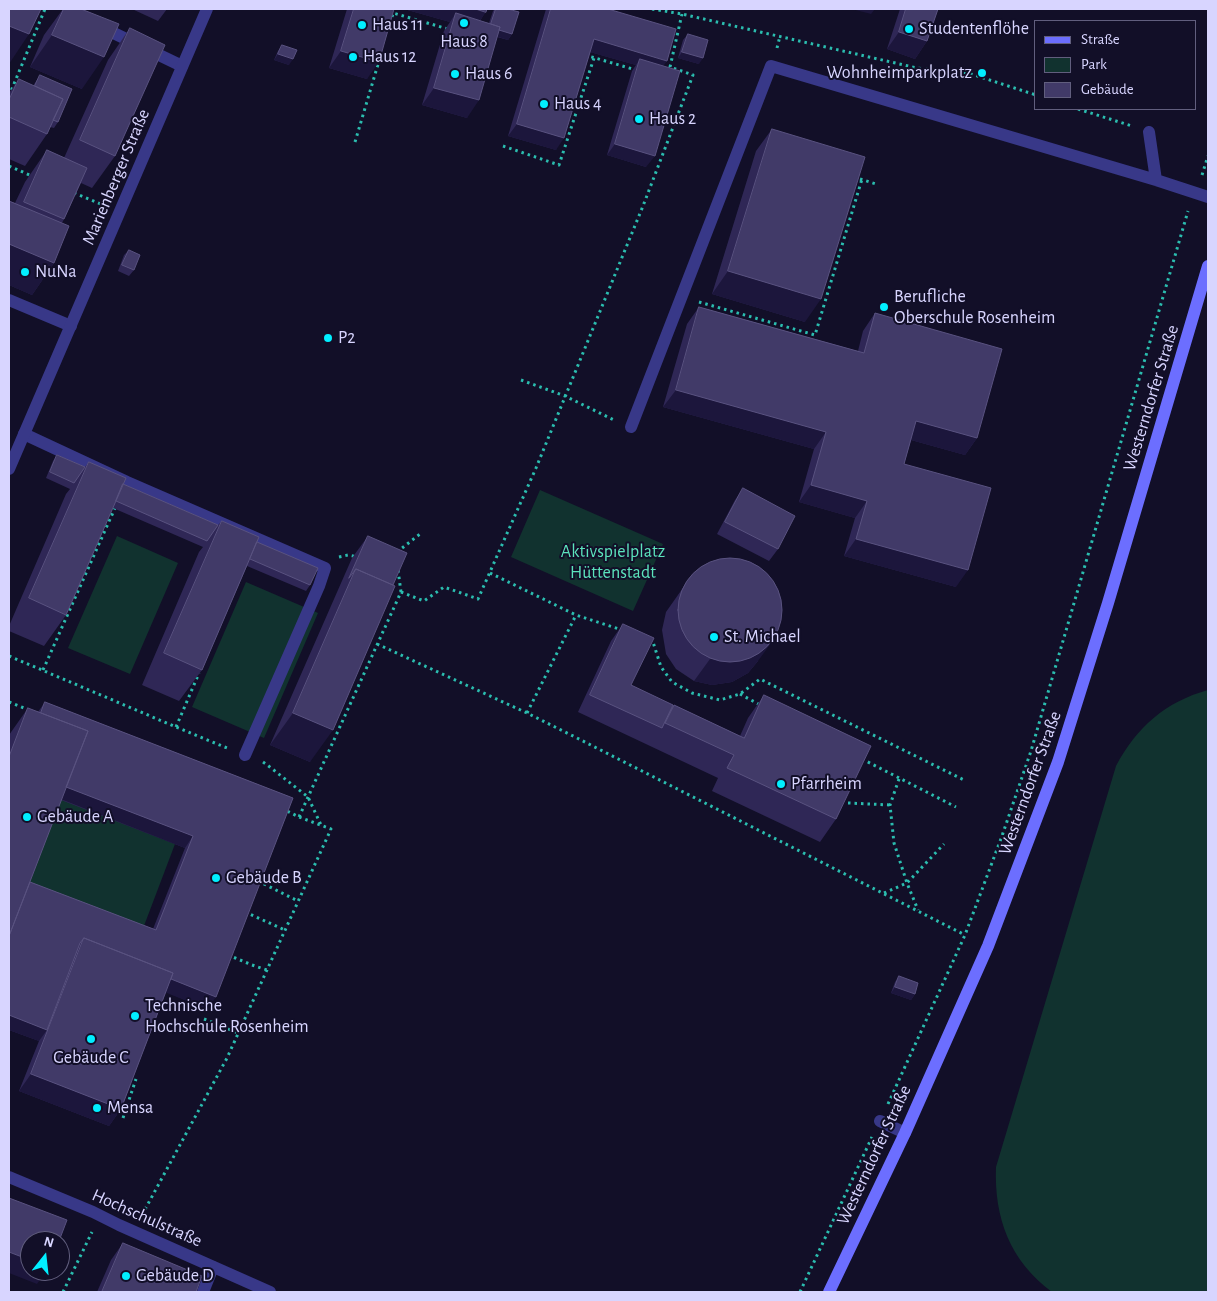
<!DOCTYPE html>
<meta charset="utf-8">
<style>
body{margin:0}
#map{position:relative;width:1217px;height:1301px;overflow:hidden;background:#120f28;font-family:"Alegreya Sans",sans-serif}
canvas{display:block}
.frame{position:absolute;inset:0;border:10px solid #d8d5ff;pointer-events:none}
.legend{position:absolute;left:1034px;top:20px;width:162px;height:90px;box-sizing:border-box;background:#120f28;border:1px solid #615e7e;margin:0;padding:6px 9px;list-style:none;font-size:15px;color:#d8d5ff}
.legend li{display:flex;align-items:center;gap:10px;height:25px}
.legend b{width:25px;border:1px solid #615e7e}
.north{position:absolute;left:20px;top:1231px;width:50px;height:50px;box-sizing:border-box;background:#120f28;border:1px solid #615e7e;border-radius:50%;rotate:16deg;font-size:14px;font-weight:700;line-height:20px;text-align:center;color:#d8d5ff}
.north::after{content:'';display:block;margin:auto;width:18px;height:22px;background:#01efff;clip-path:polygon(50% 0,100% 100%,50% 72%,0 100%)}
</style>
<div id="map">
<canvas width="1217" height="1301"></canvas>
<div class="frame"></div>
<ul class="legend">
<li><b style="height:6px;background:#6c6eff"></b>Straße</li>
<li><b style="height:14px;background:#11322f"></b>Park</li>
<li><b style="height:14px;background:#413a68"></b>Gebäude</li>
</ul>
<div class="north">N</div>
</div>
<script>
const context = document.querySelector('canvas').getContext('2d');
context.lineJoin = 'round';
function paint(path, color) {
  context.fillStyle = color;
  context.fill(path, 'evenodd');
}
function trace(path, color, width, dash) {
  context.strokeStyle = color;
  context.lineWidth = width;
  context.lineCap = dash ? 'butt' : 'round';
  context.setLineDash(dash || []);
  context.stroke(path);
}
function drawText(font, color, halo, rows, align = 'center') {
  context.font = font + ' "Alegreya Sans",sans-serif';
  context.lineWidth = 4;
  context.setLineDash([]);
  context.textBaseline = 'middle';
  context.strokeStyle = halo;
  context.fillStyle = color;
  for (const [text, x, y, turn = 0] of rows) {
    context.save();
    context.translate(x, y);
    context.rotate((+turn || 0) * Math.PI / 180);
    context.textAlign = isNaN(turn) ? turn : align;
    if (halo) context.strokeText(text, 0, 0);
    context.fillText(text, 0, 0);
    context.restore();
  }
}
paint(new Path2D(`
 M540,490L663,544L633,611L511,557Z
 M117,536L178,563L130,674L68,648Z
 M246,582L318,613L264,738L192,707Z
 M1208,690V1292H1052C1010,1261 994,1218 996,1167L1116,766C1137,727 1165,702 1208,690Z
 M53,796L175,844L139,939L16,891Z`), '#11322f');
trace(new Path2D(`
 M652,9L682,14L917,68L968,73L1036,95
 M392,17L393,13L448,29
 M777,48L780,36
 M585,55L636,70
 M9,96L45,9
 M1078,109L1132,126
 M355,142L379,61
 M503,146L559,165L594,58
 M9,166L34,177
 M1202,175L1208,156
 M860,179L876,184
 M74,193L103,205
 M699,302L815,335L862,179
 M521,380L565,396L614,420
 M397,552L420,534
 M339,557L348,555L358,557
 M490,573L576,615L622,630
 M401,592L424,601L444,587L478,599L536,468L643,206L693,75L670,67L682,14
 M649,640L653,642L661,667L672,682L692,693L720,700L740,694L760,679L964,780
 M377,644L527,713L575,737L965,935
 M9,656L176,727L227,748
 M43,670L115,508
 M740,694L762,706
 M9,702L29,710
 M527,713L576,615
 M176,727L199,673
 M862,759L956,807
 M263,762L266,764L308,797L321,825
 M899,779L890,805L894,843L907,883L918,910
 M848,803L890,805
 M299,817L401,592L398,570
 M258,881L298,901
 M884,893L907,883L944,844
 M245,912L285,930
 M228,955L252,965L267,970
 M204,1019L238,1033
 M888,1104L965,935L1002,836L1031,751L1188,211
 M123,1118L136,1079
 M142,1215L227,1058L331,829L299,817L285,810
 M63,1292L92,1232
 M800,1292L872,1137`), '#2bbdaf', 3, [2.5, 4]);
trace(new Path2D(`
 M99,26L182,66
 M1149,132L1156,180
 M9,300L71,326
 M631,427L771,66L1156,180L1208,197
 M24,434L127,482L325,568L319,586L245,755
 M203,1292L213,1267`), '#383888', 12);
trace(new Path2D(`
 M9,469L207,9
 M880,1121L905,1133
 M9,1177L93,1212L119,1225L270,1292`), '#383888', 12);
trace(new Path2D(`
 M829,1292L905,1133L988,946L1058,762L1108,603L1208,266`), '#6c6eff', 12);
paint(new Path2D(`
 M63,9H81L82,89L30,67L44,35Z
 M132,9H167L158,21Z
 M347,9H394L367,79L329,68Z
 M404,9H487L480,21L489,23L493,11L495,9H508L512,34L508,40L497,37L467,118L422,105L444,31L450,22Z
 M546,9H608L663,66L646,167L607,155L632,71L636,65L590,52L556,150L508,136Z
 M900,9H938L927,41L915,59L887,49Z
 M130,28L115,156L92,188L81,183L64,219L62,223L54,263L32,295L9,285V201L15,203L25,182L47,150L64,158L108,60Z
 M688,34L699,64L678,58L683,40Z
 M282,45L289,65L274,60L278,51Z
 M40,75L58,122L54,128L50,127L47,134L25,166L9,159V93L19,79L33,86Z
 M772,129L805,322L712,294L756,151Z
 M129,250L134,270L129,276L118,271L124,255Z
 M699,307L858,351L863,331L875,313L977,438L965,455L911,440L904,464L956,587L844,556L855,518L799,502L814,449L663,407L687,324Z
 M57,455L85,467L89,462L123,484L218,525L222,521L257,542L310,585L306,591L247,566L202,670L179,701L142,685L199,552L203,547L113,508L66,615L44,646L9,631V626L66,494L70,489L46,478L53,461Z
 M743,488L778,549L769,561L717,534L735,500Z
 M368,536L310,762L270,745L352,558Z
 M692,575L758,661L748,673L732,682L712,685L694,681L676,669L666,654L662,630L666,612Z
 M623,624L631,685L670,710L674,705L740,736L748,718L764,695L836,819L820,842L712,791L718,778L578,712L611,641Z
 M45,702L293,798L207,1009L166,992L121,1109L109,1126L19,1091L39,1041L9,1030V735L28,708L38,712ZM61,800L185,848L153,929L30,882Z
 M899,976L915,994L911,1000L891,993L895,982Z
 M123,1243L196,1292H97L111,1260Z`), '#2f2756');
paint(new Path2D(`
 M404,9H476L486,12L474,29L456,13L450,22Z
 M852,9H875L871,14Z
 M9,26L29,34L9,64Z
 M490,27L512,34L508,40L486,33Z
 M899,32L927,41L915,59L887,49Z
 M52,35L104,57L82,89L30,67Z
 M594,39L667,61L659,72L640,59L636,65L586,51Z
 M341,51L379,62L367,79L329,68Z
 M682,52L703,58L699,64L678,58Z
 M278,54L293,59L289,65L274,60Z
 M434,88L479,100L467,118L422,105Z
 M517,124L564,138L556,150L508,136Z
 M615,144L655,156L646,167L607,155Z
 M9,244L54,263L32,295L9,285Z
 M728,271L821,299L805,322L712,294Z
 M676,390L826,432L814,449L663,407Z
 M916,421L977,438L965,455L904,438Z
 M811,485L867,501L855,518L799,502Z
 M856,539L968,570L956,587L844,556Z
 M774,639L758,661L748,673L732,682L712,685L694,681L710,659Z
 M293,713L333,730L310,762L270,745Z
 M61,785L193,836L185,848L53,796Z
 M82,944L216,997L207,1009L77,957Z
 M895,987L915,994L911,1000L891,993Z
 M9,1015L47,1030L39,1041L9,1030Z
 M31,1074L121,1109L109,1126L19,1091Z
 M9,1252L30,1260V1271H46L37,1284L9,1273Z`), '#1c163c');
const building = new Path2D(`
 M9,9H41L29,34L9,26Z
 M64,9H81L119,24L104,57L52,35Z
 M354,9H394L379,62L341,51Z
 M476,9H487L486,12Z
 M496,9H508L519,12L512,34L499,30L500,27L491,24Z
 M551,9H608L676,29L667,61L594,39L564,138L517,124Z
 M906,9H938L927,41L899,32Z
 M456,13L500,27L479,100L434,88Z
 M130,28L165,45L115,156L80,140Z
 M688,34L708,40L703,58L682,52Z
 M282,45L297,50L293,59L278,54Z
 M640,59L680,71L655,156L615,144Z
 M40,75L72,89L58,122L53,120L63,99L35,86Z
 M19,79L63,99L47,134L9,117V100Z
 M772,129L865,157L821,299L728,271Z
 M47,150L87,168L64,219L24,202Z
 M9,201L69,226L54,263L9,244Z
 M129,250L140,255L134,270L122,265Z
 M699,307L864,353L875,313L1002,349L977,438L916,421L904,464L991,488L968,570L856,539L867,501L811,485L826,432L676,390Z
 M57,455L85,467L74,483L50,472Z
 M89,462L126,478L66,615L29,598Z
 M123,484L218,525L207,541L116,501Z
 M743,488L795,516L778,549L725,522Z
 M222,521L259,537L202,670L164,653Z
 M368,536L407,553L393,585L356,569L349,578Z
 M257,542L318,568L310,585L250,559Z
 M678 610a52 52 0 1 1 104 0a52 52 0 1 1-104 0Z
 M356,569L395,586L333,730L293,713Z
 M623,624L654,638L631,685L673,705L662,728L590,695Z
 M764,695L871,746L836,819L727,768L734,755L665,723L674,705L744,738Z
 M45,702L293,798L216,997L171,979L173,973L84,938L80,943L47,1030L9,1015V936L30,882L156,930L193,836L66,787L88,731L41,713Z
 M28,708L88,731L9,936V757Z
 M84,938L173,973L121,1109L31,1074Z
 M899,976L918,983L915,994L895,987Z
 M9,1198L67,1220L59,1241H30V1260L9,1252Z
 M123,1243L202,1276L196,1292H102Z`);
paint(building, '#413a68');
trace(building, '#595280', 1);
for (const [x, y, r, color] of [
 [464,23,5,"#01efff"],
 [362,25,5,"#01efff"],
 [909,29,5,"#01efff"],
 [353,57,5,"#01efff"],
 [982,73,5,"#01efff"],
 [455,74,5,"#01efff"],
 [544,104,5,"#01efff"],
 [639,119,5,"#01efff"],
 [25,272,5,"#01efff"],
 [884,307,5,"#01efff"],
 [328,338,5,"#01efff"],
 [714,637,5,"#01efff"],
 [781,784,5,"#01efff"],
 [27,817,5,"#01efff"],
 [216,878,5,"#01efff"],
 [135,1016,5,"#01efff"],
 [91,1039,5,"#01efff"],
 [97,1108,5,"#01efff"],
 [126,1276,5,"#01efff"]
]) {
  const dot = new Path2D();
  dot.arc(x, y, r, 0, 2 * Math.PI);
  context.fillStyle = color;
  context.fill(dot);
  trace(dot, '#120f28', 2);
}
drawText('18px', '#d8d5ff', '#120f28', [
 ["Haus 11",372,25],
 ["Studentenflöhe",919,29],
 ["Haus 8",464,42,"center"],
 ["Haus 12",363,57],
 ["Wohnheimparkplatz",972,73,"right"],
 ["Haus 6",465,74],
 ["Haus 4",554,104],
 ["Haus 2",649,119],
 ["NuNa",35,272],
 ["Berufliche",894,297],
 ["Oberschule Rosenheim",894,318],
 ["P2",338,338],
 ["St. Michael",724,637],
 ["Pfarrheim",791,784],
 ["Gebäude A",37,817],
 ["Gebäude B",226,878],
 ["Technische",145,1006],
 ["Hochschule Rosenheim",145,1027],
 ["Gebäude C",91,1058,"center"],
 ["Mensa",107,1108],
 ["Gebäude D",136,1276]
], 'left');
drawText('18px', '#d8d5ff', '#120f28', [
 ["Marienberger Straße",116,177,-67],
 ["Westerndorfer Straße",1151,398,-73],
 ["Westerndorfer Straße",1030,783,-70],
 ["Westerndorfer Straße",874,1155,-65],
 ["Hochschulstraße",147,1218,24]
]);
drawText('18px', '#5ce4bd', '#120f28', [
 ["Aktivspielplatz",613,552],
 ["Hüttenstadt",613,573]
]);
</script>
